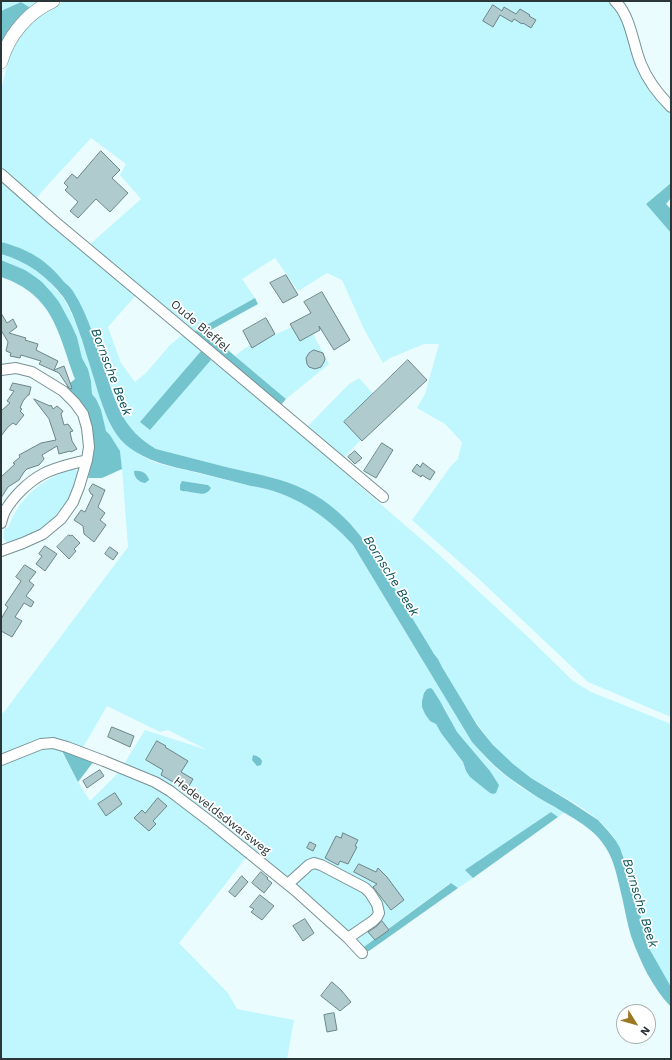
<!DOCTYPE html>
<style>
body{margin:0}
#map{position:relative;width:672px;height:1060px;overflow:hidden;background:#ebfcfe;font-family:"Work Sans",sans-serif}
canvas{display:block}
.frame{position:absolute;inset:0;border:2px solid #2a3637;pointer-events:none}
.north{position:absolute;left:616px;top:1004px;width:40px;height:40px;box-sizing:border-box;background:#fff;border:1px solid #aaafaf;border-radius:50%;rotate:127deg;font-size:11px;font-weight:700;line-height:16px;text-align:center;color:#2a3637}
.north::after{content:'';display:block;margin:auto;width:14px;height:18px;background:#9b7823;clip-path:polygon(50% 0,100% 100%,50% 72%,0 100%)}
</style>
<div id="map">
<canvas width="672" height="1060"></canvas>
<div class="frame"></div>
<div class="north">N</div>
</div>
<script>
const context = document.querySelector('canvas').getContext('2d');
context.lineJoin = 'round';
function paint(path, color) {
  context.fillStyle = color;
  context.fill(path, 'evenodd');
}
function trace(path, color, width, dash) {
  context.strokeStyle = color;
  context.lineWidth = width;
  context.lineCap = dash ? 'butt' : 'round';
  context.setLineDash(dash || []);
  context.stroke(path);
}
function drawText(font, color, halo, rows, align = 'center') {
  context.font = font + ' "Work Sans",sans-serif';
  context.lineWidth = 3.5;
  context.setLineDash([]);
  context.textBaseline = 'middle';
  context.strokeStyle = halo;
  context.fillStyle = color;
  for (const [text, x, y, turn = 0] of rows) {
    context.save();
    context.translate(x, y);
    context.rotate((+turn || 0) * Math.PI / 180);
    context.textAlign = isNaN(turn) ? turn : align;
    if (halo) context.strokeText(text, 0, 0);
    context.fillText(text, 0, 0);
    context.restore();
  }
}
paint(new Path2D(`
 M1,1H45L32,9L21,2L1,11Z
 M65,1H610L620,11L636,60L671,112V183L646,204L671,233V717L588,682L480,580L412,520L451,466L458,459L462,442L445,424L417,408L425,394L439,344H424L390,358L383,363L364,329L342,280L327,273L298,291L275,258L242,279L255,298L192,333L89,245L141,199L120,175L126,164L91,138L35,199L23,189L7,172L1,168V90L7,66L12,49L18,39L32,21L46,10Z
 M1,178L136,295L108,327L121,363L135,382L146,373L170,345L182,335L201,351L141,422L150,429L211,360L286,422L436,552L527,636L573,681L591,692L671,724V987C664,975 654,963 650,950C636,912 635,865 610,832C587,803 542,789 513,765C482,738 463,701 442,667L438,659L434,654C422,634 409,613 397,592C371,548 347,507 297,486C275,477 252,473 230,468C205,462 181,455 156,449L144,442L132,430L120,412L87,318L15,246L1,242Z
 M1,254L11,256L27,264L47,279L64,299L76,323L102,403L114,429L122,441L127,445L140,455L156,463L251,486C292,492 326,515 353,545L472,742C480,751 488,761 497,769C517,786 541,801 565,812L558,817L551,812L466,870L473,878L458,888L450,883L357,952L298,897L248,858L245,859L179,943L228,993L237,1009L294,1020L287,1059H1V764L45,747L62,751L67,744C51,732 38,738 21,746C14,749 8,752 1,755V714L4,712L128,547L122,469L120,451L110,435L106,431L105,428L96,399L92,394L91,381L88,369L82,358L77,337L72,326L58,302L52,293L42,282L9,263L1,260ZM182,481L208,485L199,494L192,492L182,491ZM433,690L447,712L451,722L457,732L490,771L499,785L490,793L466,771L463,762L441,733L436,724L422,706L423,697ZM107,706L160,732L168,730L207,750L145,730L119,772L90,801L78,782L62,752L78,756Z
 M292,327L301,339L313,334L329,364L286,399L235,356L245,348Z
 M359,378L385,407L371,429L342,460L306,428L349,384Z
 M71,468L78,471L80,475L68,502L50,522L28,538L9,544C2,539 3,535 5,528H8C19,500 36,483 64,472L65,469Z`), '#c0f6fd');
paint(new Path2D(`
 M21,2L32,9L1,54V11Z
 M671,183V198L666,204L671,209V233L646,204Z
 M1,260L25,270L34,276L42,282L52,293L59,302L72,326L77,337L82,358L88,369L91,381L92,394L96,399L101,410L106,431L110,435L120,451L122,469L102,478H88L93,458V444L64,388L75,379C58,333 54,295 1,277Z
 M255,298L258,304L209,331L210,335L286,399L280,406L192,333Z
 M201,351L211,360L150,430L140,422Z
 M62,751L94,761L78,782Z
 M551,812L558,817L473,878L465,870Z
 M451,883L458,888L369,951L357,952Z`), '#74c4ce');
paint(new Path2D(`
 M1,242C28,249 47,260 64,282C68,285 72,289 74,293C88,315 97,345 105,370C116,404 123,430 156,449C181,455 205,462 230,468C252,473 275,477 297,486C347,507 371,548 397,592C409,613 422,634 434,654L438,659L442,667L477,725L484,734L493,745L513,764L531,778L569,801L598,820L609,832L616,841L620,848L628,870L650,950L671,987V1007C652,987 640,961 631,936C627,923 625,910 622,897C618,881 615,862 606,848C594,828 574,819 555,807C543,801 532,794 521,786C502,774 487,759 472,742L353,545C326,515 292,492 251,486C233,481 214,477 196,472C170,466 147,462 126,445C111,432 104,410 98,392C93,375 87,357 82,340C77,326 72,310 64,298C48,277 27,261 1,254Z
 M134,471C141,470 147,473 149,480L145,483C139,482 134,478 134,471Z
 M182,481L208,485L211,488C206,497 198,493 190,492C186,491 183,492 180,490V485Z
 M431,688L433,690L440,701L457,732L490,771L499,785L496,793L493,794L490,793L470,777L466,771L463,762L441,733L436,724L430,721L425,714L422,707V701L424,693L427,689Z
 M253,755C257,756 260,757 262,761L261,765L257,766L252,760Z`), '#72c3cd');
const building = new Path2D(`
 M493,5L502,11L504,7L516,14L520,9L530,15L529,16L536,20L531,28L523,23L522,24L514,19L512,22L500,15L493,27L483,21Z
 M101,151L120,170L112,178L128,193L110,212L96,199L78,218L70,211L78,202L65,190L68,187L64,183L72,174L77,178Z
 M286,275L298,295L283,303L270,283Z
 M322,292L350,340L334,350L319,326L320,330L300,341L290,324L311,313L304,302Z
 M1,313L7,323L13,319L17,327L9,333L26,338L25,340L38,344L36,350L58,361L54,370L64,366L72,388L71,389L69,388L59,373L39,364L41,361L21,355L20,358L10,356L11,353L6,351L8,342L1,330Z
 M266,318L275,334L252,348L243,331Z
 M314,350L323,353L325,359L324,362L321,367L315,369L309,367L307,364L306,358L309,353Z
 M408,360L427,380L362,441L344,422Z
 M13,383L31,387L29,395H28L23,401L20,408L22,409L20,411L24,415L16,425L13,423L8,427L1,436V414L2,412L1,411L10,403L7,401L14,391L10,390Z
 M34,399L50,406L51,405L53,409L57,406L63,411L61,414L64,425L68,424L73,431L70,432L72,441L77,449L71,452L70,451L59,454L57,446L42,455L44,459L39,465L27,469L24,472L19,480L8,487L1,498V477L15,464L13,463L20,457L19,455L41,443L56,440L49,419Z
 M382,443L393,450L376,478L364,471Z
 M355,451L362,458L355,464L348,457Z
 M423,463L435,472L430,480L422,475L421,477L412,471L417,464L420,467Z
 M93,484L105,490L98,507L105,513L100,520L106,525L94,542L84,534L83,526L74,520L81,510L85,512L93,495L91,494L89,490Z
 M69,535L70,536L72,535L80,543L74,549L76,551L69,559L57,547Z
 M45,546L57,554L45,571L36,564L42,556L39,554Z
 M110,547L118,553L113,560L105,554Z
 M25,565L36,572L29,581L34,585L26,596L34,602L31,607L24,603L15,617L22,621L12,637L1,631V619L8,607L5,605L21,581L16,577Z
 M112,727L134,736L130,747L108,737Z
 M157,741L166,746L165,747L188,761L181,772L193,779L189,786L177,779L175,783L161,775L163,770L146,760Z
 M100,770L104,776L87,788L83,781Z
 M115,793L122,804L106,816L98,804Z
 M158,798L167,806L153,821L156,824L149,831L134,818L142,810L145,813Z
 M343,833L358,840L355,846L357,847L348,864L340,861L338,865L325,858L336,836L341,838Z
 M310,842L316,845L313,851L307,848Z
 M359,864L376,872L378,868L387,877L404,900L391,910L373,887L377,884L354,872Z
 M261,872L268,878L267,879L272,883L264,893L252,883Z
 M242,876L248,882L235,897L229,892Z
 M260,895L274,906L262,920L251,912L254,909L250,907Z
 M305,919L314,933L303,941L293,926Z
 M382,921L389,930L375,940L368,932L377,926Z
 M332,982L341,990L351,1002L340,1011L321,996Z
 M334,1013L337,1030L327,1032L324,1015Z`);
paint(building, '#afcbce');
trace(building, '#6b8689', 1);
const minor = new Path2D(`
 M615,1C631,16 633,45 641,64C648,81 658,94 671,107
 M1,174L53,220L193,337L383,497
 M1,370L16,368L32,372L63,391L75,403L83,414L87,428L89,447L87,460L79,487L73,502L61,519L43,534L23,543L1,551
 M1,523C2,519 3,515 5,511C13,497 28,482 43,474C56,467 72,464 87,460
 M1,760L41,744L53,743L67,747L104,761L155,782L170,791L212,823L296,891L348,938L362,953
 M288,884L309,865L314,863L321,865L365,888L370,893L377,904L379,913L377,917L373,921L348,938`);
const tertiary = new Path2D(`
 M1,62C8,36 28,12 53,1`);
trace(minor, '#769194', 12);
trace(tertiary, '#769194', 14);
trace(minor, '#fff', 10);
trace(tertiary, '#fff', 13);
drawText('12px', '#2a3637', '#fff', [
 ["Oude Bieffel",200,326,40],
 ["Hedeveldsdwarsweg",222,816,38]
]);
drawText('italic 13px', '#055158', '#fff', [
 ["Bornsche Beek",111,372,69],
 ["Bornsche Beek",391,576,58],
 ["Bornsche Beek",640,903,73]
]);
</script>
